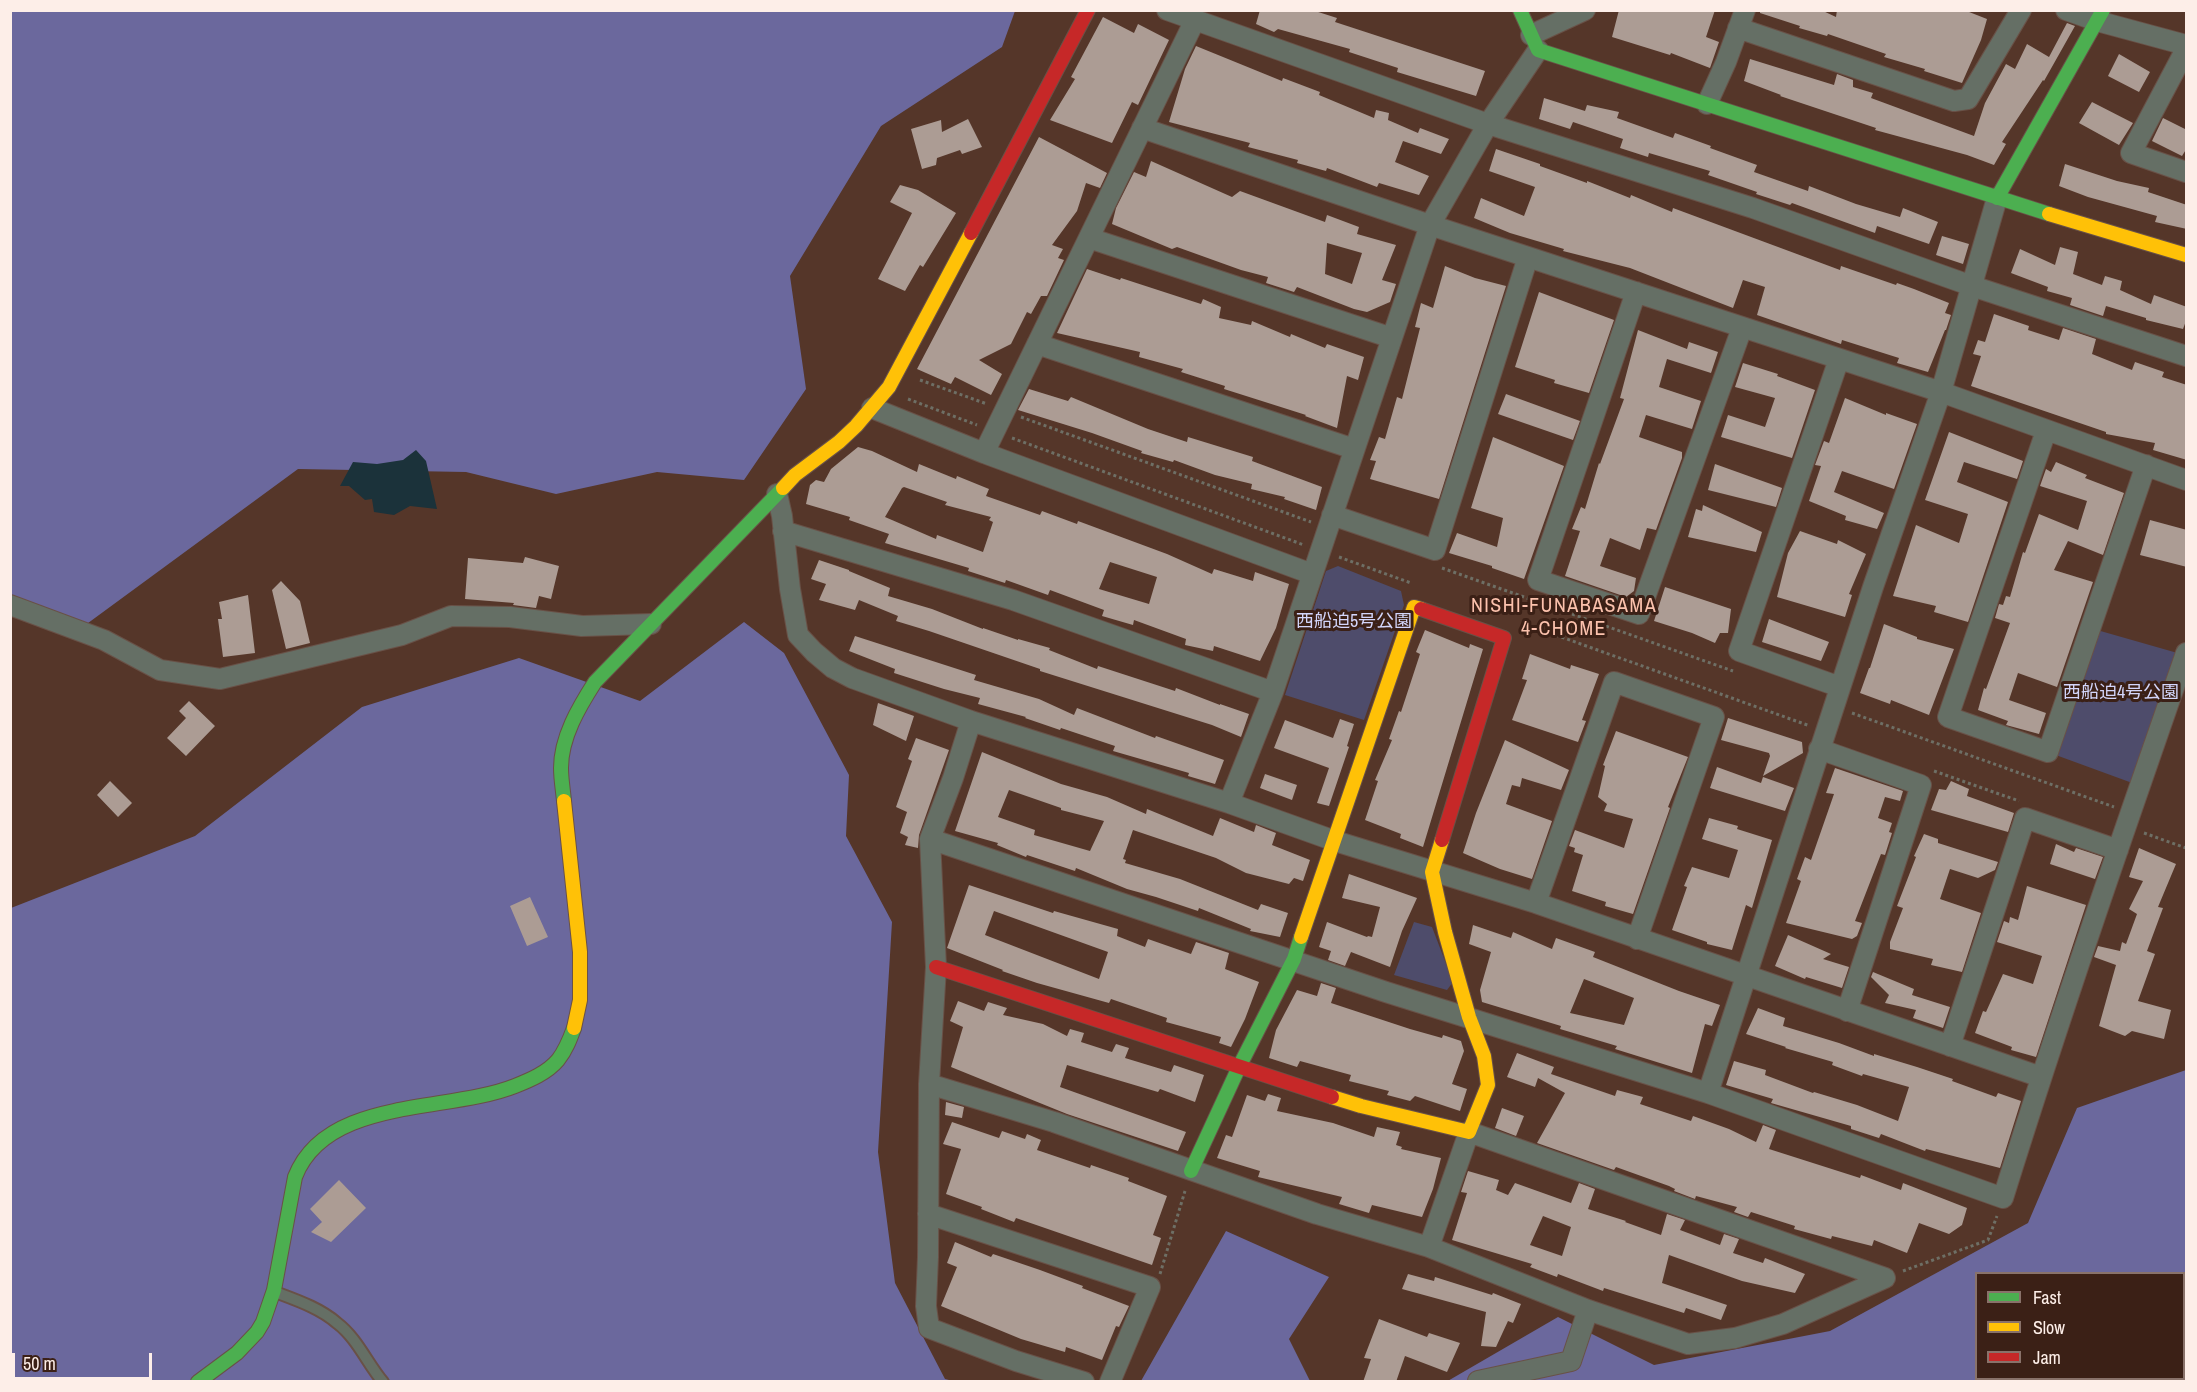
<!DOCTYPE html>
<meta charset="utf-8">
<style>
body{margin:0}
#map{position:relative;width:2197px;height:1392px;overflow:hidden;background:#553629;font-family:"Archivo Narrow",sans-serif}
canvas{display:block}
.frame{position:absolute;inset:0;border:12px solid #fdeee8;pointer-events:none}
.legend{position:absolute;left:1975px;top:1272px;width:210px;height:108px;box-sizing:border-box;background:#3b2016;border:2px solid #89726a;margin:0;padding:8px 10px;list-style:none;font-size:18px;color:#fdeee8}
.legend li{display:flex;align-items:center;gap:12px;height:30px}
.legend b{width:30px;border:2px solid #89726a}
.scale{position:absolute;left:12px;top:1353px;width:140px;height:27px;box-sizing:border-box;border:3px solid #fdeee8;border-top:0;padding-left:8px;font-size:18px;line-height:21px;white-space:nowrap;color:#fdeee8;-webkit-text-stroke:4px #3b2016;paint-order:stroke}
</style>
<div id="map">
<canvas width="2197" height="1392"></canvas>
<div class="frame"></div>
<ul class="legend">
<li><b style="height:8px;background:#4caf50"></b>Fast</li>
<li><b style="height:8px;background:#ffc107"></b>Slow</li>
<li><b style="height:8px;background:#c62828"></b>Jam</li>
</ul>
<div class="scale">50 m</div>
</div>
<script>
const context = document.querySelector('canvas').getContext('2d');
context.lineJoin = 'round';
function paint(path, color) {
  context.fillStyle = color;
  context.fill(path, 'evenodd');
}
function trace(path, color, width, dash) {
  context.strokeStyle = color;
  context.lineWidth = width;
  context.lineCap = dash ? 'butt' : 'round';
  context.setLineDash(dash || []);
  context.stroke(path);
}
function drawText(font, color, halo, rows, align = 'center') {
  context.font = font + ' "Archivo Narrow","Noto Sans JP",sans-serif';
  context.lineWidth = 6;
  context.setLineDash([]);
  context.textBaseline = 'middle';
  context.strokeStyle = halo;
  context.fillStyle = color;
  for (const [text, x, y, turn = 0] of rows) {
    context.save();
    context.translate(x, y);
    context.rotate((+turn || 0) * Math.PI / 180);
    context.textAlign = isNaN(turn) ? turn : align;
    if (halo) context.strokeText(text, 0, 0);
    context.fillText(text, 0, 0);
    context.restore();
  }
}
paint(new Path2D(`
 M1338,566L1401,591L1404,605L1364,720L1285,695L1326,571Z
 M2097,630L2181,654L2135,784L2053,754Z
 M1414,922L1432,927L1453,982L1447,990L1394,975Z`), '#4e4c6b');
paint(new Path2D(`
 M10,11H1015L1002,47L881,126L790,276L806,389L744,480L657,472L556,494L466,472L298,469L84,626L11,598Z
 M744,622L784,653L849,775L846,836L892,922L878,1152L895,1283L945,1379L953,1381L11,1382V908L195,836L362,707L519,658L640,701Z
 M2186,1070V1381L1446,1382L1558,1317L1654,1365L1830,1331L2028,1223L2077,1108ZM1976,1274H2184V1378H1976Z
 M1226,1231L1329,1277L1289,1339L1310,1381H1141Z`), '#6b689d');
paint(new Path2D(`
 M416,450L426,461L437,509L410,506L394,515L374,512L372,499L365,500L349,486H340L353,462L377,464L403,460Z`), '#1b323a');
paint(new Path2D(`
 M1260,10H1312L1337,18L1335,22L1485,71L1476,96L1397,72L1398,68L1349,52L1350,49L1278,29L1274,32L1256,24Z
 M1619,10H1715L1706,37L1719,42L1710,68L1671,53L1670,55L1612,37Z
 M1760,10H1821L1836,17L1837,10H1964L1987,19L1981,40L1962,83L1924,71L1925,69L1884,57L1886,54L1828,34L1827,36L1799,28L1800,26L1760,13Z
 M1103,17L1134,33L1138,24L1169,40L1138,105L1132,102L1112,143L1050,120L1075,79L1071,77Z
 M2067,23L2075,26L2044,81L2043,80L2002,142L2006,144L1994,165L1967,155L1875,130L1876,128L1780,96L1781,95L1744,81L1750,59L1834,85L1837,74L1853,80V87L1873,93L1871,98L1974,136L1985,103L2006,64L2015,69L2027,44L2049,57Z
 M1196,46L1282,81L1283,78L1320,92L1319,95L1374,118L1376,110L1389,113L1388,120L1418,133L1420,128L1449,139L1441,154L1403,141L1395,162L1429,176L1419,195L1379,183L1377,187L1327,168L1326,171L1297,163L1298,160L1248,147L1250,143L1169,122L1185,69Z
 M2119,54L2150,72L2139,92L2108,76Z
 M1544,98L1585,111L1587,105L1619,112L1617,118L1673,138L1675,133L1711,146L1710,148L1757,165L1754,172L1808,191L1809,186L1856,204L1900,217L1903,208L1938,222L1929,244L1877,226L1875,233L1792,203L1790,205L1756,194L1757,192L1708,175L1710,171L1649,153L1648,157L1620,148L1623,139L1573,122L1570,129L1539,119Z
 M2092,102L2133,123L2119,145L2079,123Z
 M2163,118L2187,130V148L2182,156L2152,141Z
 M968,119L982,147L962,154L960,150L937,158L936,165L922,169L911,129L941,120L942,132Z
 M1039,137L1107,173L1100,188L1086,183L1077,211L1052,245L1063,249L1058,258L1064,260L1047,296H1041L1031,314L1027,312L1011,344L979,360L1002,374L991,395L955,377L951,384L917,369Z
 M1496,149L1540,164V166L1587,183V181L1630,198L1631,195L1672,212L1673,208L1840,270L1841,266L1896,285L1897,283L1914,289L1949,303L1945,313L1951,315L1946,330H1945L1928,372L1897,363L1899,358L1842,340L1841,344L1757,315L1765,287L1743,280L1733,308L1630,268L1563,251L1564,249L1510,233L1474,218L1481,198L1524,216L1535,187L1489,171Z
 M1151,161L1232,197L1240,191L1325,222L1327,215L1359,227L1357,234L1396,245L1382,280L1396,284L1390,302L1367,312L1354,309L1297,287L1294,292L1266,283L1268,277L1241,270L1177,247L1172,249L1112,224L1116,208L1134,172L1146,177ZM1327,243L1362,253L1352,284L1325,274Z
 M2065,164L2117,181L2149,188L2148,192L2187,205V229L2155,222L2157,216L2088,197L2059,186Z
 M900,185L918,190L956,213L923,267L920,265L905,291L878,279L912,213L890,202Z
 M1942,236L1969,244L1963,264L1936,255Z
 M2060,247L2078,252L2073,274L2102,285L2105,276L2122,281L2120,290L2151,304L2154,295L2187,307L2186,321L2183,329L2146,320V318L2106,306L2103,316L2070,305L2072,298L2047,291L2048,287L2011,273L2020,249L2055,265Z
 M1445,266L1475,278L1506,286L1439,499L1370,479L1376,461L1370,460L1379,437L1385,439L1397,397L1402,399L1420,328L1415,327L1421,303L1433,308Z
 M1087,269L1120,280L1121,278L1201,304L1203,299L1221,307L1219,318L1251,325L1252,321L1290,337L1291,334L1325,348L1327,344L1364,357L1358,380L1347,376L1337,428L1305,416L1306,415L1224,389L1225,386L1181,372L1183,369L1139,357L1140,352L1057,333Z
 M1539,292L1614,320L1589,393L1554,383L1555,380L1515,367Z
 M1994,314L2029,326L2028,330L2059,340L2063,328L2096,339L2092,354L2132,370L2135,362L2164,372L2162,377L2187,385V460L2153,450L2155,443L2106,434V432L1971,386L1981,356L1973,354L1978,340L1985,342Z
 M1638,330L1687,349L1689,342L1718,352L1711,373L1667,359L1659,387L1701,401L1692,429L1646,415L1639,437L1682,452V458L1656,530L1647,528L1640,550L1610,538L1600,566L1636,578L1634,591L1626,597L1565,576L1580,531L1572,529L1581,507L1585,509L1599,463L1600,464L1624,399L1620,398Z
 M1743,363L1778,374L1777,376L1815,390L1792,458L1721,437L1728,415L1765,427L1775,398L1735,387Z
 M1029,389L1068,401L1071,397L1148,429L1187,442L1188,437L1253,457L1252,461L1322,487L1316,510L1284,499L1285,497L1251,489L1252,484L1215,475L1174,460L1173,462L1141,453L1142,451L1092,433L1018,410Z
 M1506,394L1580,421L1573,440L1498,414Z
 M1845,398L1886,415V413L1917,424L1894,489L1842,471L1834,492L1884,513L1877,529L1845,520L1846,516L1809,501L1821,466L1815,465L1824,441L1829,443Z
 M1949,432L2023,461L2017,479L1964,462L1957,482L2008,502L1968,622L1934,612L1936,606L1893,596L1916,525L1959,543L1968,514L1925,500Z
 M1493,437L1564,466L1524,579L1492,568V566L1449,553L1457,533L1497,547L1503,518L1471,508Z
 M858,447L872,451L917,472L919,464L956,479L957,476L989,489L986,496L1040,515L1042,511L1077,524L1078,521L1167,554L1212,574L1214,569L1253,581L1255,572L1289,584L1276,628L1260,661L1214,646L1213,651L1185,645L1186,639L1134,620L1133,625L1102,616L1104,610L1050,590L1048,595L1006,580L1005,583L968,571L969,568L885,543L889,534L849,520L850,517L806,504L810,485L816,480L824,482L831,469ZM904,487L947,502L945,505L991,517L989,520L993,522L983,552L937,535L936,539L885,517L902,488ZM1110,562L1157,577L1149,604L1099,589Z
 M2056,462L2087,475L2085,478L2124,493L2103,555L2068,541L2054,570L2093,582L2057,687L2018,673L2009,700L2046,713L2039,734L2006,725L2008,721L1978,710L1984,688L1986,689L2010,623L1995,618L1999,604L2003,605L2006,596L2010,597L2023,552L2025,553L2039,514L2078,530L2087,501L2040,486L2046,469L2051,472Z
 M1715,464L1782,488L1776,507L1708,490Z
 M1703,505L1762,532L1756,552L1688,537L1696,509L1702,511Z
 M2150,520L2187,530V567L2140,555Z
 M1800,531L1837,544L1838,540L1866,554L1849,594L1852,595L1845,617L1777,597L1788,553Z
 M525,557L559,566L551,599L539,596L536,608L513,605L514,603L465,599L468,558L523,563Z
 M819,560L849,570V571L890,588L888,596L932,609L983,629V628L1018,640V639L1050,648L1049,650L1097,669L1098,666L1175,691L1176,688L1220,705V704L1249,714L1241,737L1212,725L1040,671V669L929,631L896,621L898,616L859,600L855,610L819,600L826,584L811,579Z
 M281,581L300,601L310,643L286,649L272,590Z
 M1665,587L1731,609L1728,633H1720L1715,643L1692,633L1654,621Z
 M248,595L255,653L223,657L218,619H222L219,602Z
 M1769,619L1829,642L1821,661L1762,642Z
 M1884,624L1917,637V639L1954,649L1929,715L1891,700L1890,704L1860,693L1869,668H1870Z
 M1425,630L1469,648L1470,644L1483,649L1423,847L1400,838L1401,834L1365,820L1378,781L1375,780L1392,740L1389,739L1399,711L1401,712L1420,654L1416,652Z
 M855,636L976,675L974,680L1039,699L1074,715L1077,708L1155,738L1156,736L1224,760L1215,784L1188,776L1189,773L1113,751L1115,746L1061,728L1060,730L1025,718L1026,717L978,704L980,698L944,689L894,673L895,669L849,651Z
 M1530,654L1570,669L1571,665L1599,674L1582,720L1586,721L1578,742L1512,720L1527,680L1522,679Z
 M189,701L215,726L186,756L167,738L186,718L179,711Z
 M878,703L914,716L906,741L873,725Z
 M1728,718L1802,742L1803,753L1763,776L1770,756L1769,753L1721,740Z
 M1340,719L1354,724L1347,746L1349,747L1329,806L1317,803L1329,768L1274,748L1285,720L1333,738Z
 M1616,731L1688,757L1668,807L1670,808L1633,914L1605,906L1606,902L1572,891L1583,855L1574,852L1575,848L1569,846L1575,830L1624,848L1633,819L1604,811L1607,804L1598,797L1605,766L1603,765Z
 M916,738L949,750L919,835L918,848L905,845L908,837L900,833L907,812L896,807L912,761L908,759Z
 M1505,740L1569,770L1561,790L1522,778L1520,787L1512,785L1506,804L1552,821L1532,879L1500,869L1463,853L1476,813Z
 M982,752L1061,784L1107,797L1146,814L1147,809L1213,836L1220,818L1254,832L1256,825L1276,833L1272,845L1310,860L1303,881L1294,878L1289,884L1246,873L1216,858L1133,830L1123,859L1126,860L1125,863L1180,879L1258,910L1261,904L1288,913L1280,937L1250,931L1251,929L1199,908L1198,911L1156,897L1127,889L1076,868L1075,871L1027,855L1026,857L997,845L998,843L955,831ZM1009,790L1061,808V810L1104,821L1090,851L1034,835L1035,830L998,817Z
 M1717,767L1761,783L1763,777L1794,788L1785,811L1710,788Z
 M1835,768L1903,791L1900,801L1885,797L1878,818L1892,823L1889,832L1892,833L1885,855L1881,854L1855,921L1862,923L1857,936L1852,939L1786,923L1801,881L1797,879L1805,857L1811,860L1834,794L1826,793Z
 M1265,774L1297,785L1292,800L1260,788Z
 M110,781L132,803L118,817L97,795Z
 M1951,781L1969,789L1967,796L2014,813L2008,832L1931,810L1939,789L1946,790Z
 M1709,818L1738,826L1737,829L1772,840L1752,908L1746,905L1732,950L1707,944V942L1672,930L1687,887L1684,886L1692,867L1729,878L1738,850L1702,839Z
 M1924,834L1938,839V843L1998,862L1995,870L1978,878L1950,869L1940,899L1981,913L1962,972L1931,965L1933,959L1890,949V942L1903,908L1897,906L1916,857L1914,856Z
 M2056,844L2074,852L2076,848L2103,857L2095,879L2050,864Z
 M2139,848L2176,864L2158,907L2163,908L2147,951L2155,954L2138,1001L2171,1010L2164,1039L2132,1031L2125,1036L2099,1026L2116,965L2094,957L2098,946L2120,951L2122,942L2126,944L2137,914L2129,909L2143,881L2129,877Z
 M1349,874L1417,898L1402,931L1390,967L1351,952L1345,966L1328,960L1331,951L1319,947L1327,922L1367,937L1368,936L1372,937L1380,907L1342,898Z
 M969,885L1053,913L1054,911L1118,929L1117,936L1145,947L1148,939L1191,954L1196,942L1229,953L1225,969L1259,982L1245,1019L1231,1047L1219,1043L1221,1037L1166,1022L1167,1018L1111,999L1109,1003L1037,983L1002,971L1003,970L947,948ZM994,911L1108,952L1099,979L985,935Z
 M2027,886L2086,905L2036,1057L2011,1050L2012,1047L1975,1033L1983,1011L1986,1012L2003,974L2033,984L2042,956L1997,942L2004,921L2009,923L2010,917L2018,920Z
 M530,897L548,937L527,946L510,906Z
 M1473,925L1511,938L1513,932L1552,949L1556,938L1595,952L1593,957L1679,991L1720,1005L1712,1026L1705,1024L1692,1073L1615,1049L1617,1046L1560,1029L1561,1026L1482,1002L1480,990L1491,952L1469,944ZM1584,979L1634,998L1624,1025L1570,1013Z
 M1788,935L1831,954L1823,959L1849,967L1842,988L1806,977L1805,979L1775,966Z
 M1873,972L1914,989L1912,995L1950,1007L1943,1028L1913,1018L1916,1010L1885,1003L1889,995L1871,977Z
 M1321,983L1336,988L1331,1003L1410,1029L1442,1038L1443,1035L1461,1041L1464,1051L1452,1084L1467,1089L1460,1111L1415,1096L1410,1101L1387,1095L1389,1091L1349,1081L1351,1075L1300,1061L1297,1067L1269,1058L1276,1030L1297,990L1317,996Z
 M958,1001L984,1011L988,1002L1007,1008L1003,1015L1043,1024L1067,1036L1070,1029L1084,1033L1081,1042L1112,1052L1116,1044L1129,1048L1125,1058L1171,1072L1174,1065L1204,1075L1195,1102L1160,1089L1158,1092L1067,1065L1060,1087L1186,1132L1178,1151L1067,1114L951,1067L963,1027L950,1021Z
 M1758,1008L1785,1018L1783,1026L1839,1043L1874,1056V1054L1917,1067L1953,1079L1952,1081L1996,1097L1998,1093L2021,1101L2000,1168L1926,1149L1925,1151L1881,1134L1879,1138L1851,1129V1126L1771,1103L1773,1099L1726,1085L1734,1061L1766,1070L1765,1075L1813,1093L1814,1092L1857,1105L1898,1121L1909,1087L1863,1074L1862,1076L1832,1065L1833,1062L1785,1048L1786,1047L1746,1034Z
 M1517,1053L1554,1067L1551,1074L1615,1096L1617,1090L1643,1097L1640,1104L1691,1121L1693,1116L1729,1129L1756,1142L1763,1125L1776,1130L1769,1149L1860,1178L1861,1175L1901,1190L1903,1183L1967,1208L1962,1225L1949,1234L1919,1223L1907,1253L1874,1240L1872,1246L1832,1236L1831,1239L1794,1229L1795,1226L1751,1212L1748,1217L1734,1212L1737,1207L1696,1196L1695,1199L1674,1191L1675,1189L1669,1186L1616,1167L1614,1170L1537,1143L1565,1093L1538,1078L1535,1087L1507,1077Z
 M1268,1094L1281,1098L1277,1111L1333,1123L1374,1137L1377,1127L1400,1132L1396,1145L1402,1147L1401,1149L1441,1158L1433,1189L1422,1217L1372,1205L1369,1213L1339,1204L1342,1197L1258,1177L1260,1171L1217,1158L1226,1135L1232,1137L1247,1095L1265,1101Z
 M946,1102L964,1107L962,1118L945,1115Z
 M1502,1108L1524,1116L1516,1136L1495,1128Z
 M952,1122L999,1138L1002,1131L1025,1139L1027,1134L1041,1140L1037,1150L1090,1168L1091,1165L1129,1178L1128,1181L1167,1196L1153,1235L1161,1238L1152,1265L1016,1218L1014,1222L981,1209L982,1207L946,1194L961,1149L943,1144Z
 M1468,1171L1499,1180L1496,1190L1508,1195L1515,1183L1571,1203L1579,1183L1595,1189L1588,1209L1626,1221L1625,1222L1661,1235L1667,1214L1685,1220L1680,1230L1720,1245L1724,1234L1739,1239L1733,1253L1763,1263L1765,1258L1805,1274L1795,1293L1742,1281L1669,1255L1662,1283L1727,1305L1721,1320L1686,1308L1684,1313L1604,1288L1603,1291L1558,1274L1557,1277L1530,1267L1532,1264L1452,1240L1467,1193L1461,1192ZM1543,1216L1571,1227L1562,1256L1530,1245Z
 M339,1180L366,1208L331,1242L311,1232L322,1222L310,1209Z
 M955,1242L991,1257L993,1254L1040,1270L1083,1286L1082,1288L1129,1306L1119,1327L1116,1326L1102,1360L1066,1347L1065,1352L1021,1339L941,1306L957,1267L947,1263Z
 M1408,1274L1434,1281L1435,1277L1492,1295L1493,1293L1521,1304L1513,1323L1508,1321L1496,1347L1481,1346L1486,1312L1402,1289Z
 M1379,1319L1427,1337L1429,1333L1460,1343L1447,1372L1405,1356L1396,1382H1363L1371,1359L1364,1358Z`), '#ac9c94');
const lane = new Path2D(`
 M275,1292C296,1300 320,1308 337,1323C357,1338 367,1363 383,1382`);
const street = new Path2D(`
 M1167,10L1488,124L1753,208L1972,286L2186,356
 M2066,10L2097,21L2186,45
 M1738,28L1954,101L1968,99L2021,10
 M1531,35L1585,10
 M2186,49L2131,153L2186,172
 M1707,104L1726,62L1745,10
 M1142,128L1430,225L1941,392L2186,480
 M1089,238L1392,338
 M1636,292L1538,580L1639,614L1742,328
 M1037,344L1354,449
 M1839,359L1739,651L1840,687
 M872,408L984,453L1312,574
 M2046,431L1948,717L2048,752L2146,465
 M984,453L1195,20
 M777,494L782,516L790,589L798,635L814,652L833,668L852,678L971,721L1229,803L1335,841L1536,903L2041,1077
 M1332,515L1435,550L1528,257
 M783,531L1013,600L1273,692
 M10,605L104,640L160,670L220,679L402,635L451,616L510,617L582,626L651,624
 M971,721L953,778L930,839L936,967L929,1084L928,1257L926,1306L929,1328L1016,1361L1084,1382
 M1819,749L1921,785L1847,1011
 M1229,803L1273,692L1430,225L1488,124L1538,50
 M930,839L1386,992L1708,1093L2003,1198C2060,1015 2123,834 2186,653
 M1536,903L1614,682L1714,717L1637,939
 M1950,1046L2025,818L2118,850
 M929,1084L1054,1122L1317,1214L1429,1247L1588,1310L1688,1344L1735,1338L1783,1324L1885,1278L1469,1132L1429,1247
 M1708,1093L1873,587L1941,392L1997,198
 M928,1214L1150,1287L1110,1382
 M1478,1381L1571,1361L1588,1310`);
const fast = new Path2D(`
 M1520,10L1538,50L2049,214
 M1997,198L2103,10
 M564,801C563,790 561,779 561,768C561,737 579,707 595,682L783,488
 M1191,1171L1239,1067L1294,959L1301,937
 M198,1382L237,1353L257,1332L263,1322L274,1290L295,1177C326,1097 447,1113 515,1086C530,1080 547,1073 558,1060C566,1050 570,1039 574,1028`);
const slow = new Path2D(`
 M2049,214L2186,255
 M783,488L795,475L839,442L856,426L889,387L971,233
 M564,801L580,952V1000L574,1028
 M1301,937L1414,607L1421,609
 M1332,1097L1361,1106L1469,1132L1488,1085L1484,1056L1469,1017L1445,932L1432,872L1442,840`);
const jam = new Path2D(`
 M971,233L1088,10
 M1421,609L1504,638L1442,840
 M936,967L1332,1097`);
trace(lane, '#695147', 14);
trace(street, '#695147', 22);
trace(fast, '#695147', 16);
trace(slow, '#695147', 16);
trace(jam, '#695147', 16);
trace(new Path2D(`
 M920,380L987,404
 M908,399L977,425
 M1021,417L1311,522
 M1012,438L1304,545
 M1339,557L1411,583
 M1442,568L1733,671
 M1522,623L1810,726
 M1852,713L2114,807
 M1934,771L2019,801
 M2144,833L2186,848
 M1903,1271L1988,1240L1997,1216
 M1160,1274L1185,1191`), '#6e6f65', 3, [3, 3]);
trace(lane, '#656f65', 10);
trace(street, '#656f65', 20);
trace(fast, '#4caf50', 14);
trace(slow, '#ffc107', 14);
trace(jam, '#c62828', 14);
drawText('18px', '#d3d6fb', '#3b2016', [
 ["西船迫5号公園",1354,622],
 ["西船迫4号公園",2121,693]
]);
context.letterSpacing = '1.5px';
drawText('20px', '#fcc2ad', '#3b2016', [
 ["NISHI-FUNABASAMA",1564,607],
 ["4-CHOME",1564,630]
]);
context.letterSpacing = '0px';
</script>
